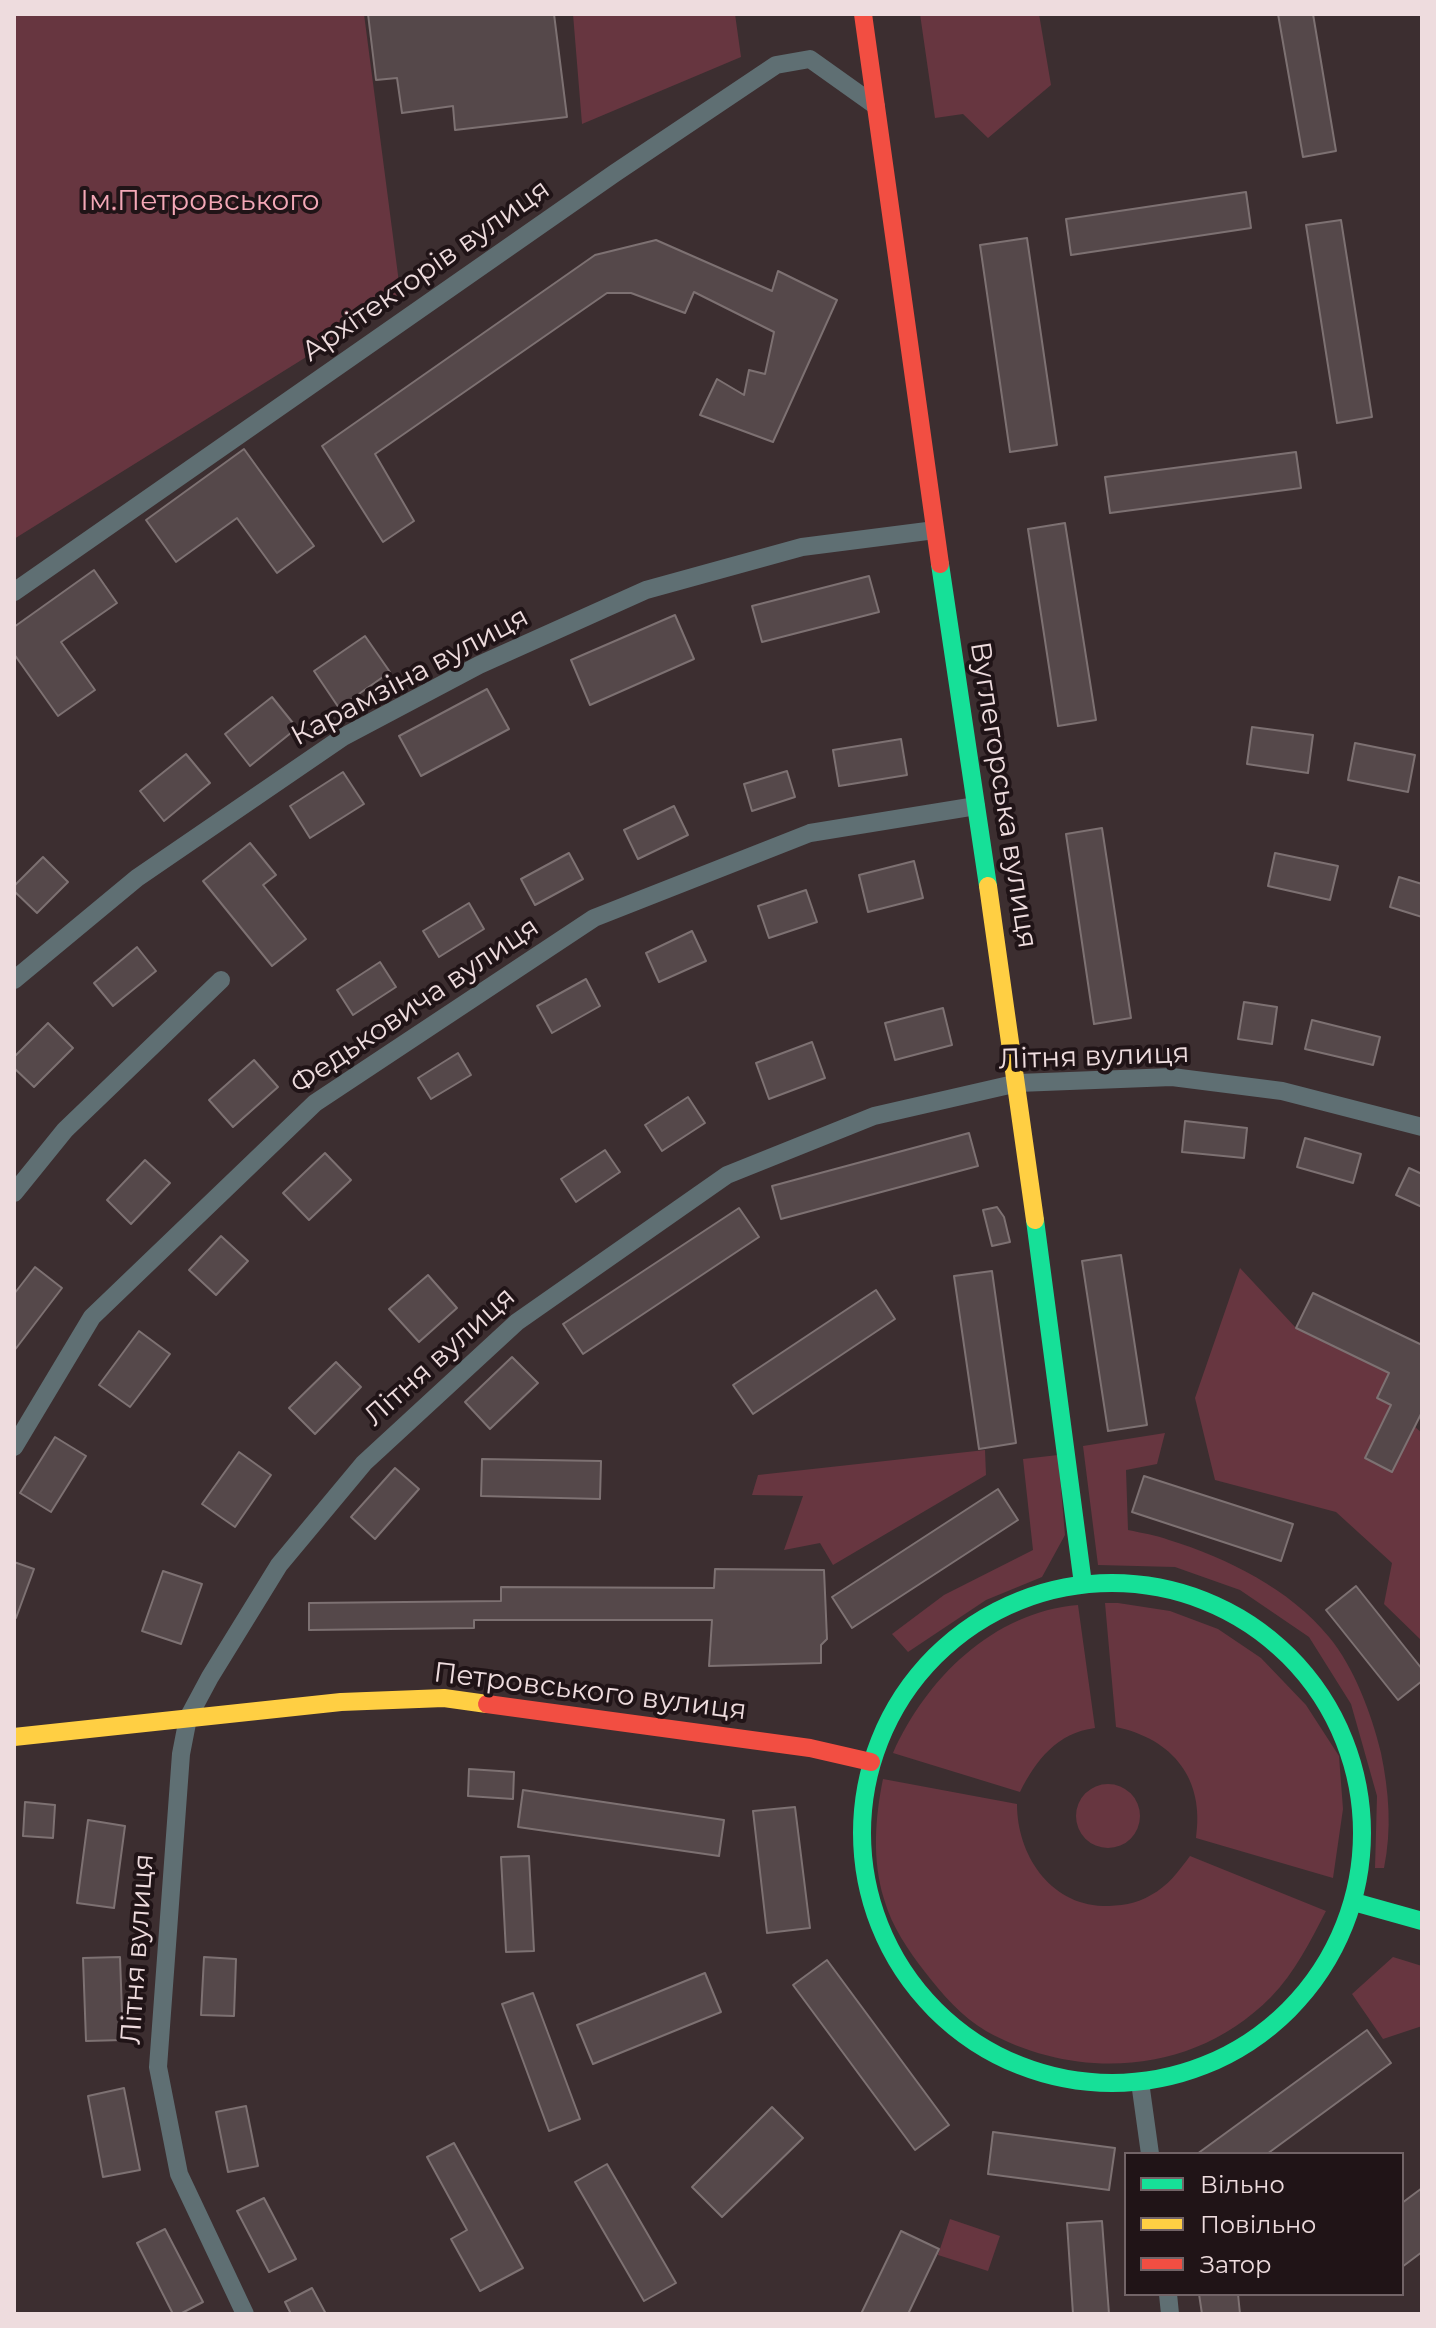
<!DOCTYPE html>
<meta charset="utf-8">
<style>
body{margin:0}
#map{position:relative;width:1436px;height:2328px;overflow:hidden;background:#3c2e30;font-family:Montserrat,sans-serif}
canvas{display:block}
.frame{position:absolute;inset:0;border:16px solid #eedcde;pointer-events:none}
.legend{position:absolute;left:1124px;top:2152px;width:280px;height:144px;box-sizing:border-box;background:#201417;border:2px solid #726467;margin:0;padding:10px 14px;list-style:none;font-size:24px;color:#eedcde}
.legend li{display:flex;align-items:center;gap:16px;height:40px}
.legend b{width:40px;border:2px solid #726467}
</style>
<div id="map">
<canvas width="1436" height="2328"></canvas>
<div class="frame"></div>
<ul class="legend">
<li><b style="height:10px;background:#16e098"></b>Вільно</li>
<li><b style="height:10px;background:#ffcf43"></b>Повільно</li>
<li><b style="height:10px;background:#f24e42"></b>Затор</li>
</ul>
</div>
<script>
const context = document.querySelector('canvas').getContext('2d');
context.lineJoin = 'round';
function paint(path, color) {
  context.fillStyle = color;
  context.fill(path, 'evenodd');
}
function trace(path, color, width, dash) {
  context.strokeStyle = color;
  context.lineWidth = width;
  context.lineCap = dash ? 'butt' : 'round';
  context.setLineDash(dash || []);
  context.stroke(path);
}
function drawText(font, color, halo, rows, align = 'center') {
  context.font = font + ' Montserrat,sans-serif';
  context.lineWidth = 8;
  context.setLineDash([]);
  context.textBaseline = 'middle';
  context.strokeStyle = halo;
  context.fillStyle = color;
  for (const [text, x, y, turn = 0] of rows) {
    context.save();
    context.translate(x, y);
    context.rotate((+turn || 0) * Math.PI / 180);
    context.textAlign = isNaN(turn) ? turn : align;
    if (halo) context.strokeText(text, 0, 0);
    context.fillText(text, 0, 0);
    context.restore();
  }
}
paint(new Path2D(`
 M14,14H364L401,298L14,539Z
 M573,14H735L741,57L582,124Z
 M920,14H1039L1051,85L988,138L963,114L935,118Z
 M1240,1268L1296,1328L1389,1373L1377,1398L1391,1405L1365,1458L1392,1472L1415,1427L1422,1433V1641L1384,1604L1392,1563L1336,1512L1215,1480L1195,1398Z
 M1165,1433L1157,1464L1126,1470L1128,1530C1142,1533 1156,1535 1169,1540C1227,1558 1290,1589 1329,1637C1354,1667 1372,1715 1381,1753C1389,1792 1392,1829 1384,1868H1375L1377,1796L1351,1704L1309,1637L1240,1590L1175,1567L1098,1565L1083,1446Z
 M985,1450L986,1475L833,1565L820,1543L784,1550L803,1496L752,1495L758,1475Z
 M1058,1455L1065,1535L1042,1577L986,1600L908,1652L892,1634L944,1595L1033,1550L1023,1459Z
 M1118,1603L1170,1611L1218,1629L1261,1658L1306,1705L1339,1756L1343,1809L1333,1878L1196,1838C1205,1779 1173,1739 1116,1727L1105,1603Z
 M1078,1605L1095,1728C1057,1733 1036,1760 1020,1792L893,1753C926,1679 993,1612 1078,1605Z
 M883,1779L1017,1804C1017,1854 1049,1904 1103,1906C1119,1906 1137,1904 1151,1895C1168,1886 1178,1872 1190,1856L1326,1911C1310,1942 1295,1972 1271,1997C1194,2075 1078,2082 986,2031C962,2017 942,1994 925,1972C908,1950 892,1927 884,1899C872,1860 875,1818 883,1779Z
 M1076 1816a32 32 0 1 1 64 0a32 32 0 1 1-64 0Z
 M1393,1957L1422,1966V2026L1383,2039L1352,1994Z
 M950,2219L1000,2236L988,2271L938,2255Z`), '#673640');
const building = new Path2D(`
 M368,14H554L567,117L455,130L453,106L402,113L397,78L376,80Z
 M1278,14H1313L1336,151L1303,157Z
 M1246,192L1251,228L1071,255L1066,219Z
 M1341,220L1372,417L1337,423L1306,225Z
 M1027,238L1057,445L1010,452L980,245Z
 M656,240L772,291L778,271L837,300L773,442L700,415L717,379L744,395L749,370L765,374L774,332L694,292L685,313L631,293H607L375,454L414,521L383,542L322,446L595,255Z
 M244,449L314,546L277,573L237,518L176,562L146,520Z
 M1296,452L1301,488L1110,513L1105,477Z
 M1065,523L1096,720L1058,726L1028,529Z
 M94,570L117,603L61,642L95,690L58,716L14,654V627Z
 M869,576L879,612L762,642L752,606Z
 M675,615L694,659L590,705L571,660Z
 M365,636L390,672L339,708L314,671Z
 M487,689L509,729L421,776L399,736Z
 M272,697L297,728L250,766L225,734Z
 M1252,727L1313,735L1308,773L1247,764Z
 M901,739L907,775L839,786L833,750Z
 M1355,743L1415,755L1408,792L1348,780Z
 M186,754L210,783L164,821L140,791Z
 M787,771L795,797L752,811L744,784Z
 M343,772L364,804L310,838L290,806Z
 M674,806L688,835L638,859L624,830Z
 M1102,828L1131,1018L1094,1024L1066,834Z
 M250,843L276,875L263,885L306,939L272,966L203,881Z
 M569,853L583,879L535,905L521,879Z
 M1275,853L1338,866L1330,900L1268,886Z
 M43,857L68,882L37,913L14,891V886Z
 M914,861L923,898L868,912L859,875Z
 M1399,877L1422,884V917L1390,907Z
 M806,890L817,922L769,938L758,906Z
 M469,903L484,929L439,957L423,931Z
 M692,931L706,961L659,982L646,953Z
 M137,947L156,971L113,1006L94,983Z
 M380,962L396,987L353,1015L337,990Z
 M586,979L600,1006L552,1033L537,1006Z
 M1244,1002L1277,1007L1272,1044L1238,1039Z
 M943,1008L952,1045L895,1060L885,1023Z
 M1312,1020L1380,1037L1373,1065L1305,1049Z
 M48,1023L73,1048L34,1087L14,1068V1057Z
 M812,1042L825,1078L769,1099L756,1063Z
 M458,1053L471,1075L431,1099L418,1078Z
 M254,1060L278,1087L233,1127L209,1100Z
 M688,1097L705,1123L662,1151L645,1125Z
 M1185,1121L1247,1128L1244,1158L1182,1152Z
 M969,1133L978,1166L781,1219L772,1186Z
 M1305,1138L1361,1154L1353,1183L1297,1167Z
 M605,1150L620,1172L576,1202L561,1179Z
 M325,1153L351,1180L309,1220L283,1193Z
 M145,1160L170,1183L131,1224L107,1200Z
 M1409,1168L1422,1174V1207L1396,1195Z
 M997,1207L1004,1217L1010,1242L992,1246L983,1210Z
 M739,1208L759,1237L583,1354L563,1324Z
 M221,1236L248,1261L216,1295L189,1270Z
 M1121,1255L1147,1425L1108,1431L1082,1261Z
 M35,1267L62,1288L14,1351V1294Z
 M992,1271L1016,1443L979,1449L954,1276Z
 M428,1275L457,1308L419,1342L389,1309Z
 M876,1290L895,1319L753,1414L733,1385Z
 M1313,1293L1422,1345V1412L1392,1472L1365,1458L1391,1405L1377,1398L1389,1373L1296,1328Z
 M139,1331L170,1354L130,1407L99,1385Z
 M512,1357L538,1383L490,1429L465,1402Z
 M336,1362L361,1387L315,1434L289,1408Z
 M55,1437L86,1456L51,1512L20,1493Z
 M239,1452L271,1475L235,1527L202,1504Z
 M482,1459L601,1461L600,1499L481,1496Z
 M395,1468L419,1489L375,1539L351,1517Z
 M1144,1476L1293,1524L1281,1561L1132,1512Z
 M998,1489L1018,1520L852,1628L832,1597Z
 M14,1562L34,1569L16,1618H14Z
 M715,1569L824,1570L827,1639L821,1645V1663L709,1666L712,1620H474V1628L309,1630V1603L501,1601V1587L714,1588Z
 M163,1571L202,1584L181,1644L142,1631Z
 M1356,1586L1422,1669V1681L1398,1700L1326,1610Z
 M469,1769L514,1772L513,1799L468,1796Z
 M523,1790L724,1820L719,1856L518,1827Z
 M25,1802L55,1805L53,1838L23,1836Z
 M795,1807L810,1928L767,1933L753,1811Z
 M88,1820L125,1826L114,1908L77,1903Z
 M529,1856L534,1951L506,1952L501,1857Z
 M120,1957L123,2040L86,2041L83,1958Z
 M204,1957L236,1959L234,2016L201,2015Z
 M827,1960L949,2125L915,2150L793,1985Z
 M705,1973L721,2012L593,2064L577,2025Z
 M533,1993L580,2119L549,2131L502,2004Z
 M1367,2030L1391,2063L1267,2154H1197Z
 M124,2088L140,2170L103,2177L88,2096Z
 M246,2106L258,2166L228,2172L216,2112Z
 M772,2107L803,2138L722,2217L692,2187Z
 M993,2132L1115,2148L1109,2190L988,2174Z
 M454,2143L523,2268L480,2291L451,2239L467,2230L427,2157Z
 M607,2164L676,2283L644,2301L575,2182Z
 M1422,2188V2252L1402,2267V2203Z
 M264,2198L296,2259L269,2272L237,2211Z
 M1102,2221L1109,2314H1073L1067,2223Z
 M165,2229L203,2302L180,2314H173L137,2243Z
 M901,2231L939,2249L908,2314H861Z
 M312,2288L326,2314H291L285,2302Z
 M1199,2294H1238L1240,2314H1202Z`);
paint(building, '#55484a');
trace(building, '#7d7172', 2);
trace(new Path2D(`
 M14,592L615,173L776,65L810,59L876,106
 M14,980L137,878L343,737L479,665L646,590L802,547L935,530
 M14,1193L65,1130L221,980
 M14,1447L92,1317L315,1103L594,918L810,833L976,806
 M1140,2082L1150,2154
 M1168,2294L1170,2314
 M245,2314L179,2174L158,2067L181,1754L188,1718L210,1677L279,1565L364,1463L517,1322L727,1175L874,1116L1018,1083L1172,1077L1282,1091L1422,1127`), '#5f6f73', 18);
trace(new Path2D(`
 M940,564L988,886
 M1035,1220L1083,1584
 M862 1833a250 250 0 1 1 500 0a250 250 0 1 1-500 0Z
 M1354,1902L1422,1921`), '#16e098', 18);
trace(new Path2D(`
 M988,886L1035,1220
 M14,1737L341,1702L444,1698L487,1704`), '#ffcf43', 18);
trace(new Path2D(`
 M863,14L940,564
 M487,1704L810,1748L871,1762`), '#f24e42', 18);
drawText('28px', '#f4a8b7', '#201417', [
 ["Ім.Петровського",200,202]
]);
drawText('28px', '#eedcde', '#201417', [
 ["Архітекторів вулиця",426,271,-35],
 ["Карамзіна вулиця",410,677,-28],
 ["Вуглегорська вулиця",1003,795,81],
 ["Федьковича вулиця",415,1006,-34],
 ["Літня вулиця",1094,1057,-2],
 ["Літня вулиця",440,1357,-42],
 ["Петровського вулиця",590,1692,7],
 ["Літня вулиця",138,1949,-86]
]);
</script>
